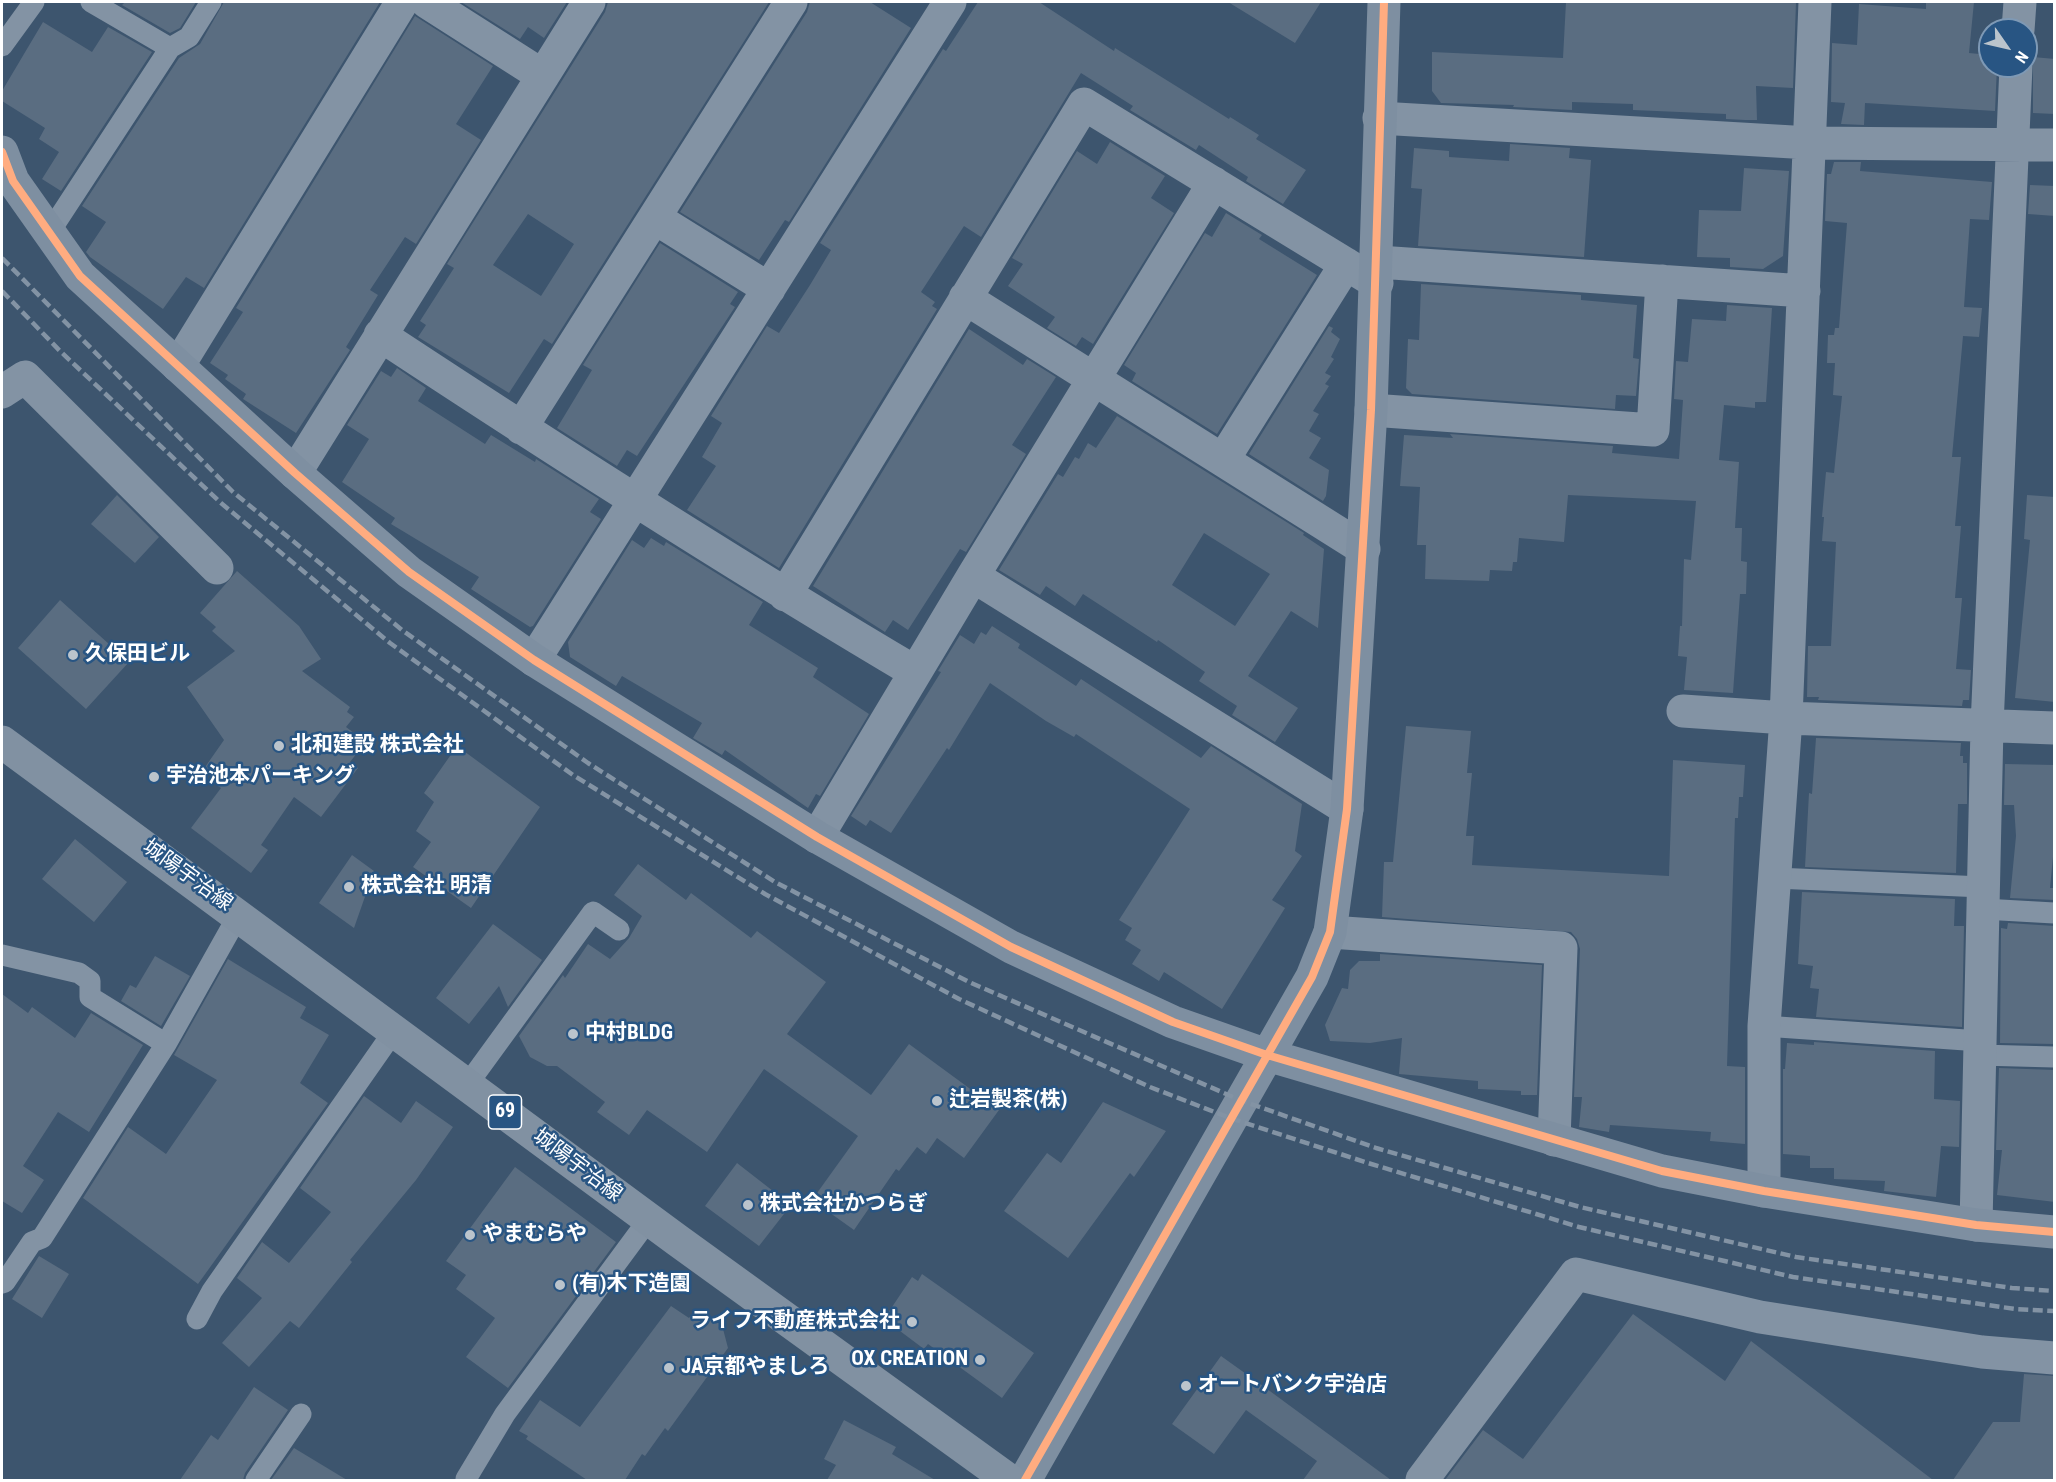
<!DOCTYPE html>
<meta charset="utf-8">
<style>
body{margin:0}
#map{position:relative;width:2056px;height:1482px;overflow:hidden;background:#3d556e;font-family:"Roboto Condensed",sans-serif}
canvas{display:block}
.frame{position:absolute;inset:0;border:3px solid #fff;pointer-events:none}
.north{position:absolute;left:1978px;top:18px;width:60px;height:60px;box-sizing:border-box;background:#285583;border:2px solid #7e99b5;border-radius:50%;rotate:124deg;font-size:16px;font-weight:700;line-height:24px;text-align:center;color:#fff}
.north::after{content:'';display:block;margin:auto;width:21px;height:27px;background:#bbc4cc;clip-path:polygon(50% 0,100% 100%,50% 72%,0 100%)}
</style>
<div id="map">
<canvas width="2056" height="1482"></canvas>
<div class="frame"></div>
<div class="north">N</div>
</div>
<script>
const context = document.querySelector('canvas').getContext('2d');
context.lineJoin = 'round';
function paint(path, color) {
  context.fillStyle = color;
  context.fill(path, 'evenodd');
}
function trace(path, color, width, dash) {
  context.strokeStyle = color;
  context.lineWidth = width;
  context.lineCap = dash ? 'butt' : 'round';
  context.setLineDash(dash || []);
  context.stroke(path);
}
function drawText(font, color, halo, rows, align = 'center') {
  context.font = font + ' "Roboto Condensed","Noto Sans JP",sans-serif';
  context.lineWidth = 5;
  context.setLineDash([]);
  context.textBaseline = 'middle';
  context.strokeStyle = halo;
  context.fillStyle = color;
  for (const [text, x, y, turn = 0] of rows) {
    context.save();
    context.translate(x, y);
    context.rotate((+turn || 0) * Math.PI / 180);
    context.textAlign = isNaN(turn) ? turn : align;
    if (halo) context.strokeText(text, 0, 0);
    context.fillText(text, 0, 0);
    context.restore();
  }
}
paint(new Path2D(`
 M125,2H196L180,28L170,33L122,5Z
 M224,2H380L204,288L186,277L163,309L90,257L86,252L106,222L82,206L179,58L200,44Z
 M461,2H567L544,38L528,27L520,39Z
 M608,2H769L552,344L544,339L509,393L418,337L426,325L420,321L454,268L447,264L605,12ZM528,214L574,244L541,296L493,265Z
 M810,2H870L911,28L789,222L785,220L759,260L680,212L807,12Z
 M978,2H1039L1114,51L1115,48L1229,119L1230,117L1259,135L1256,139L1306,170L1283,204L1246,181L1248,177L1199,145L1196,150L1130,110L1133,106L1081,73L981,237L964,226L921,292L935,302L932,306L937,309L779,568L687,510L716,466L702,457L722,423L711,416L767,326L779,333L810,285L831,250L820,243L943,49L946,51Z
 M1228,2H1321L1295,43Z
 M1566,2H1796L1793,88L1756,86L1757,120H1745L1726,119V114L1633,110V104L1572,102V110L1513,107L1514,105L1441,103L1432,91V52L1563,58Z
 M1926,2H1974L1969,53L1990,55V66H1997L1995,111L1865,103L1864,125L1841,124L1845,103L1831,102L1832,43L1857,45L1859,4L1926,9Z
 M415,16L493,66L456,124L481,140L416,244L405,237L370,290L378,295L346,347L350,350L296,433L243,399L246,394L225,379L228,375L210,363L243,312L236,308Z
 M43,22L92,52L108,27L152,52L61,191L42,179L59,152L39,139L45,128L2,101V91Z
 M2033,57L2055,59V114L2033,113Z
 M1110,142L1165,176L1151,198L1174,213L1093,344L1082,337L1076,346L1047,328L1055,317L1008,286L1023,264L1012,258L1077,151L1097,164Z
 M1510,144L1570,148L1569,158L1591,160L1584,257L1418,246L1422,189L1411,188L1414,148L1449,151V157L1509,161Z
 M1834,162H1861L1860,171L1992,182L1989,220L1970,219L1964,307L1982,308L1979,337L1963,336L1952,457H1961L1955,526H1961L1955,598H1962L1956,669L1971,670L1969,700H1963L1962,706L1818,700L1819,697H1807L1808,646H1831L1836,542L1822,541L1824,517H1822L1826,472L1834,473L1842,396L1833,395L1835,363H1827L1828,335H1834L1835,328H1839L1847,223L1825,221L1827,174H1831Z
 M1744,168L1789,171L1783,256L1763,269L1730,267V258L1697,257L1699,210L1741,211Z
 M2030,185L2055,186V216L2028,214Z
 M1226,213L1262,235L1259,239L1317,275L1217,434L1132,381L1136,373L1124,365L1205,233L1212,237Z
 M660,243L738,292L730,304L735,307L637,456L627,450L617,466L557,428L592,370L583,365Z
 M1421,284L1581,295V300L1637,305L1633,358L1639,359L1636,396L1616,395L1615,409L1412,394L1406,388L1408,339L1419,340Z
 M1727,305L1772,308L1766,402H1755V408L1724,405L1719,460L1739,462L1735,528H1742L1741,561L1747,562L1746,594H1740L1733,693L1684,690L1687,657L1678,656L1680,626H1682L1684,559L1691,560L1696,501L1568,495L1564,542L1519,538L1517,562H1513L1512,571L1490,570L1489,581L1425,579L1426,545H1417L1420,487L1400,486L1404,435L1453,438L1450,434L1613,446L1612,453L1679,459L1683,400L1674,399L1676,361L1688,362L1692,319L1726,321Z
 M1329,326L1333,328L1331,332L1340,339L1331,357L1334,359L1325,373L1331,376L1325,384L1329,386L1313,411L1319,414L1309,431L1321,438L1309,458L1329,470L1326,496L1323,501L1249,454Z
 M969,329L1023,365L1027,359L1056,377L1012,445L1026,454L966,552L960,549L908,630L893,620L885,632L813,586Z
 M397,368L426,388L418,401L485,444L491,435L535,462L536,459L599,499L590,512L601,519L533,626L530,627L471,589L479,577L391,524L395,518L342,482L369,439L347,425L381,371L391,377Z
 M1117,416L1304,533L1303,535L1324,549L1318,628L1291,611L1248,676L1298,708L1275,742L1232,715L1237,706L1199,681L1205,672L1158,640L1157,642L1083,594L1075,606L1046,586L1040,595L999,570L1058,474L1063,477L1075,457L1079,459L1088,443L1096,448ZM1204,533L1270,574L1235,626L1172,585Z
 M117,495L159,537L135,563L91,524Z
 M2027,495L2055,497V702L2015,698L2030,540L2024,539Z
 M651,538L664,546L666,542L763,602L749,625L818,668L813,677L869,714L820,796L816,794L808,808L725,750L722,755L693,738L702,723L622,676L616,686L570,657L568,642L632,540L644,548Z
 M237,571L299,626L321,659L302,671L350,707L347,712L354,717L346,727L358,736L353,742L361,748L350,762L358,768L321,817L294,797L261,845L268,850L251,873L191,828L221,788L215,784L217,781L203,770L224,740L187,687L235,651L212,631L216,627L200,613Z
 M60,600L129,662L86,709L18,648Z
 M992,626L1020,644L1018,648L1076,686L1081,679L1201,758L1211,746L1302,804L1295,851L1302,856L1272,900L1285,908L1222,1009L1164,972L1159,981L1132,964L1141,950L1125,940L1132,928L1119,920L1190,809L1076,734L1074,737L1046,721L990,683L949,750L947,748L891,833L870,820L866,826L851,816L941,672L938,671L960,635L974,644L981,632L986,635Z
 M1406,726L1471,731L1467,773H1472L1466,836H1474L1472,865L1669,876L1673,760L1745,765L1743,797H1739L1738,818H1735L1727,1066L1745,1067V1144L1710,1141L1711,1132L1610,1125L1609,1132L1579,1127L1582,1097H1574L1580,949L1577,939L1571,932L1382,917L1384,862H1393Z
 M1816,738L1961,743L1960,756H1963V763H1967V804H1958L1956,873L1805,867L1809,793L1812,794Z
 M457,746L540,807L471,908L413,867L431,842L416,831L434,802L424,793Z
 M2005,764L2055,765V836L2050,888H2055V900L2010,898L2016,836L2014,805H2004Z
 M75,839L127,882L94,922L42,879Z
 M352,855L374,871L354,928L319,903Z
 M638,864L686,900L691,893L751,938L757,931L826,982L787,1034L871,1095L909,1044L999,1110L964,1158L937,1138L926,1154L917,1147L899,1171L896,1169L854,1230L812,1200L858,1136L764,1069L707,1152L647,1110L629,1135L597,1112L605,1102L557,1066H547L530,1057L519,1036L563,975L565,978L588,944L610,959L629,938L642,916L614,895Z
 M1802,892L1955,899L1954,926H1964L1962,1027L1816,1017L1819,989L1810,988L1813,966L1798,964Z
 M2008,923L2055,926V1044L2000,1043L2001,928L2007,929Z
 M493,924L542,960L508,1007L499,986L469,1024L436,998Z
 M1380,954L1542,965L1537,1095H1521V1091L1478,1089V1081L1399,1074L1402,1038L1370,1043L1330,1041L1325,1025L1342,988L1348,989L1350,970L1359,961H1380Z
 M155,956L190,976L161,1026L121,1001L130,985L136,988Z
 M228,959L306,1007L300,1018L329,1035L300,1083L328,1103L198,1284L83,1198L128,1127L166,1154L217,1080L174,1055Z
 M2,994L28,1013L32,1007L75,1038L91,1013L143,1045L89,1132L58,1112L23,1166L44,1180L22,1213L2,1201Z
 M1814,1042L1935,1051L1934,1099L1960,1101L1959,1147L1941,1146L1936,1197L1884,1191L1885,1181L1834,1179V1168H1810V1156L1783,1154V1069H1785L1787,1043L1814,1045Z
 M1999,1068L2055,1070V1202L1997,1195L2002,1150H1996Z
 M364,1096L401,1123L416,1101L453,1127L416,1180L350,1260L352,1262L299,1328L290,1321L249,1367L222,1343L262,1298L237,1278L262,1242L289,1263L331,1212L300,1188Z
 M1103,1102L1166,1131L1134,1177L1130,1173L1068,1258L1004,1211L1047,1153L1061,1163Z
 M737,1163L791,1205L759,1246L705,1206Z
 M515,1167L616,1242L508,1388L466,1357L495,1318L456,1289L466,1275L446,1261Z
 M39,1256L69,1274L42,1318L12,1299Z
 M922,1274L1034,1353L1002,1398L928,1344L924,1349L884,1319L912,1277L918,1281Z
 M671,1306L689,1318L696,1309L722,1325L728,1348L668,1431L665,1428L645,1456L642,1454L625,1480H587L526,1439L528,1436L519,1431L540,1400L580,1427Z
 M1633,1314L1725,1381L1751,1341L1933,1480H1445L1483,1430L1523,1459Z
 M1221,1356L1263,1386L1391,1480H1303L1317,1461L1246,1410L1214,1454L1172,1424Z
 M2024,1374L2055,1376V1480H1953L1993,1422H2020Z
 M254,1387L288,1410L245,1473L243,1480H180L211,1435L218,1440Z
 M844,1420L896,1447L892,1454L935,1480H827L836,1465L824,1459Z
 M294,1448L347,1480H271Z`), '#5a6d81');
trace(new Path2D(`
 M91,2L170,48
 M2,46L34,2
 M49,233L170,48L189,37L211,2
 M1775,878L1983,887
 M1983,909L2054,913
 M2,955L79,973L90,981V997L166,1044L239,914
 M1764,1026L1980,1041
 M1979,1055L2054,1057
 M467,1085L593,912L619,930
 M2,1283L5,1282L32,1242L42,1238L166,1044
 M197,1319L212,1291L394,1031
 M466,1479L505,1414L649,1219
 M256,1480L301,1414`), '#8393a4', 21);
trace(new Path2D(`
 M427,2L543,76
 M2018,30L2020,2
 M1379,118L1810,143L2054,145
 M655,218L769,289
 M1378,262L1804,291
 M965,298L1364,549
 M380,335C556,451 734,565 915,672
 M178,366L402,2
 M2,392L25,377L217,568
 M1371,410L1653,430L1662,281
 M521,428L791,2
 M1223,460L1346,264
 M295,473L589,2
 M973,576L1347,809
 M785,595L1084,104L1377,283
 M534,660L950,2
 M1683,711L1786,718L2054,728
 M817,837L973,576L1214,183
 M1330,932L1561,948L1554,1140
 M1764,1191V1026L1786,718L1815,2
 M1976,1225L1987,726L2016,66
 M1422,1480L1576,1274L1760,1317L1982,1352L2054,1358`), '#8393a4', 33);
trace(new Path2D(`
 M2,152L13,181L80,276L295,473L409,572L534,660L817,837L1011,947L1173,1022L1267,1055L1662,1171L1764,1191L1976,1225L2054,1232
 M1025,1480L1312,977L1330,932L1347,809L1371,410L1384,2`), '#7e8fa1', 33);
trace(new Path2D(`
 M2,742L677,1240L1009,1480`), '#8191a2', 33);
trace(new Path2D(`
 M2,258L233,492L402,630L588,763L775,882L969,982L1240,1100L1376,1148L1580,1207L1796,1257L2012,1288L2054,1291
 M2,291L60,351L221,503L390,643L573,775L765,894L959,999L1150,1087L1230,1118L1368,1163L1579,1227L1793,1277L2015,1309L2054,1311`), '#8393a4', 4.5, [10, 4.5]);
trace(new Path2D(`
 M2,152L13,181L80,276L295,473L409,572L534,660L817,837L1011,947L1173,1022L1267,1055L1662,1171L1764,1191L1976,1225L2054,1232
 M1025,1480L1312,977L1330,932L1347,809L1371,410L1384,2`), '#ffac80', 8);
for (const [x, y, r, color] of [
 [73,655,6,"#bbc4cc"],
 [279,746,6,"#bbc4cc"],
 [154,777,6,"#bbc4cc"],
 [349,887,6,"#bbc4cc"],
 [573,1034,6,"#bbc4cc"],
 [937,1101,6,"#bbc4cc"],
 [748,1205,6,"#bbc4cc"],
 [470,1235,6,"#bbc4cc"],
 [560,1285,6,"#bbc4cc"],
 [912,1322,6,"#bbc4cc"],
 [980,1360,6,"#bbc4cc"],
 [669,1368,6,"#bbc4cc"],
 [1186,1386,6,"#bbc4cc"]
]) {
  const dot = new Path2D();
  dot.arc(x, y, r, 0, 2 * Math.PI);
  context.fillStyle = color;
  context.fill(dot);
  trace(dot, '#285583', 2);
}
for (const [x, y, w] of [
 [505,1112,33]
]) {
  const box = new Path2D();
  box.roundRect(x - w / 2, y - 17, w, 34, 4.5);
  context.fillStyle = '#285583';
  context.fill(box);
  trace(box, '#fff', 1.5);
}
drawText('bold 20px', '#fff', null, [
 ["69",505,1112]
]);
drawText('bold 21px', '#fff', '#285583', [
 ["久保田ビル",85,655],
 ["北和建設 株式会社",291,746],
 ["宇治池本パーキング",166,777],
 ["株式会社 明清",361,887],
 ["中村BLDG",585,1034],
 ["辻岩製茶(株)",949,1101],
 ["株式会社かつらぎ",760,1205],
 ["やまむらや",482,1235],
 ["(有)木下造園",572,1285],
 ["ライフ不動産株式会社",900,1322,"right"],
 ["OX CREATION",968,1360,"right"],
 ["JA京都やましろ",681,1368],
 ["オートバンク宇治店",1198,1386]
], 'left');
drawText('21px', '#fff', '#285583', [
 ["城陽宇治線",187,876,36],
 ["城陽宇治線",577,1166,37]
]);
</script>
